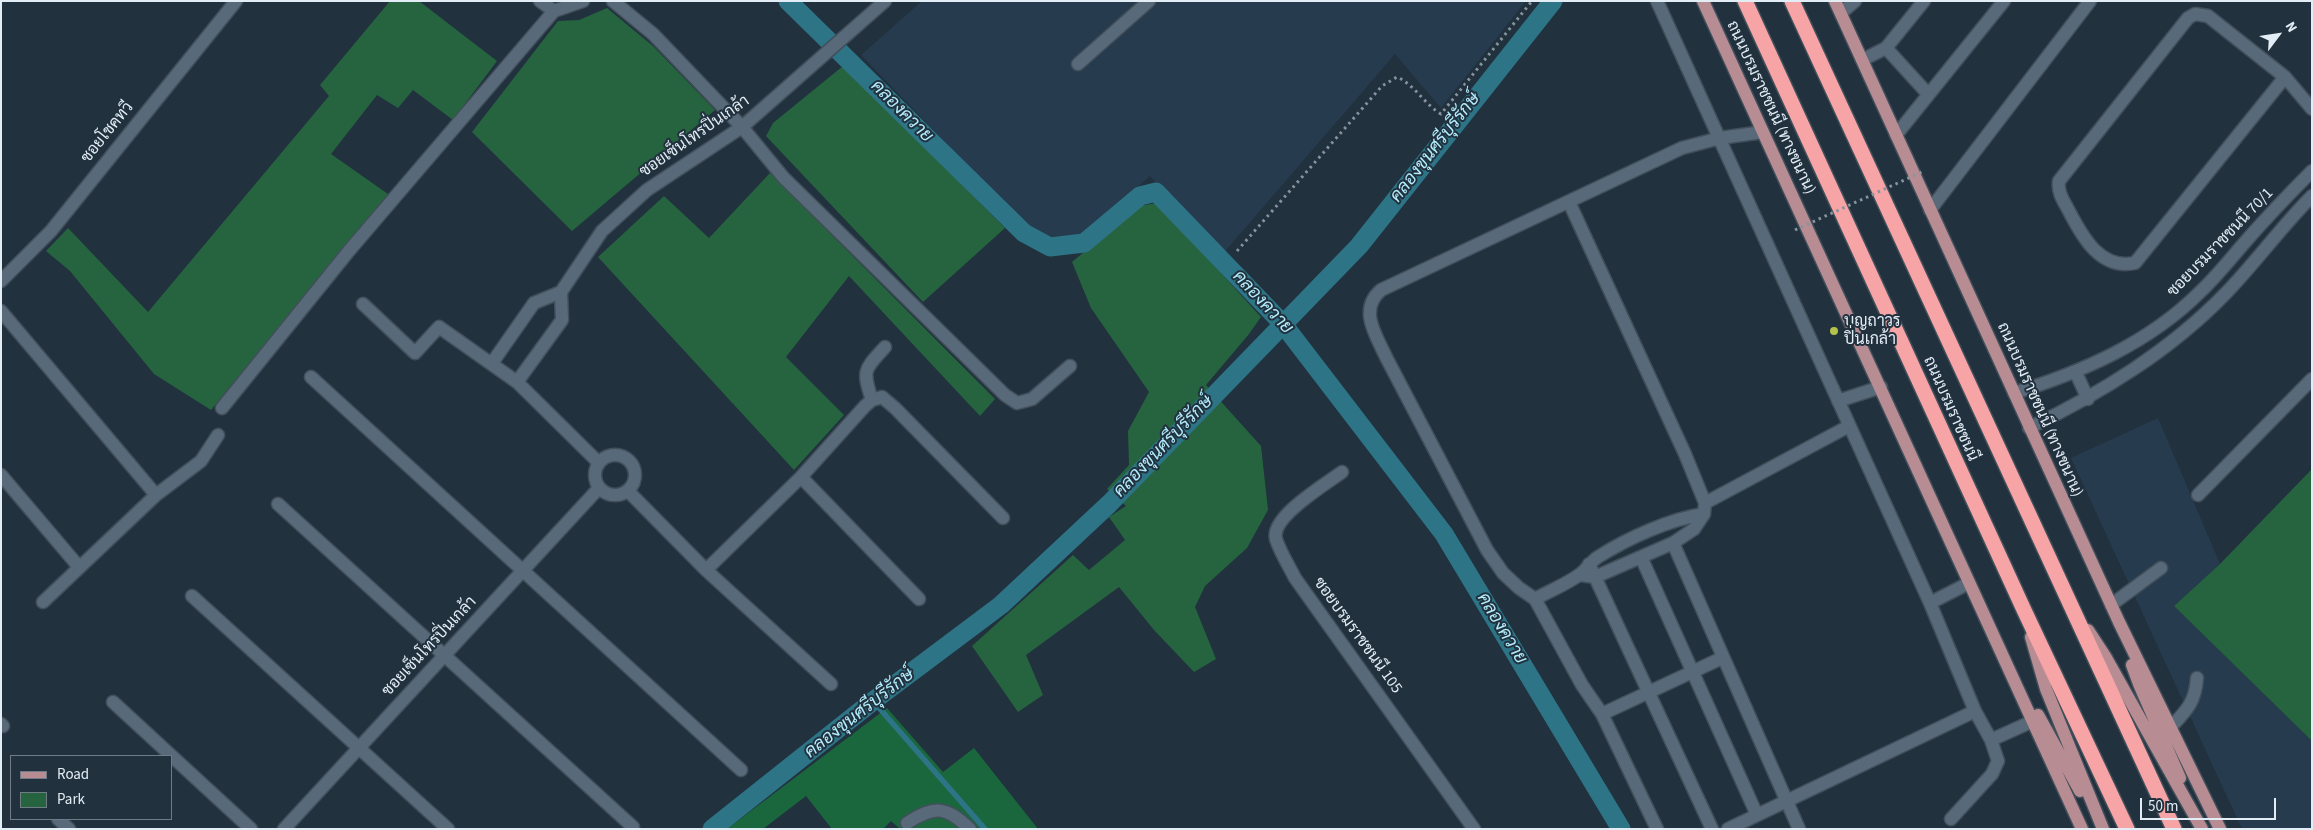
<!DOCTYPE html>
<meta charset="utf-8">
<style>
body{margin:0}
#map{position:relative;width:2313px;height:830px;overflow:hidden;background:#21313e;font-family:"Source Sans 3",sans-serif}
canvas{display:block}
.frame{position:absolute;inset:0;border:2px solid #e3edf6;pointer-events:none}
.legend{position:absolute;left:10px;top:755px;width:162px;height:65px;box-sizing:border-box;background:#21313e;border:1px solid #6f7c88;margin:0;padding:6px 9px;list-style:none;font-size:15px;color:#e3edf6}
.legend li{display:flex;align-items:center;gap:10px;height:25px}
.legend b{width:25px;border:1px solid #6f7c88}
.north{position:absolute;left:2253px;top:10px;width:50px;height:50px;-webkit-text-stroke:4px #21313e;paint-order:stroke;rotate:59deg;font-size:14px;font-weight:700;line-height:20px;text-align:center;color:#e3edf6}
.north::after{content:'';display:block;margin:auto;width:18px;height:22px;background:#e3edf6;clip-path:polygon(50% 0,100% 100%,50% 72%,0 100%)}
.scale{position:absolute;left:2140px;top:798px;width:136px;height:22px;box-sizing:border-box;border:2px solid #e3edf6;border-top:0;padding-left:6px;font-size:15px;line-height:18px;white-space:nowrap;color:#e3edf6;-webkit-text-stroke:4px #21313e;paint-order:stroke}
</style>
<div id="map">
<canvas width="2313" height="830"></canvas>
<div class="frame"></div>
<ul class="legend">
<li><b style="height:6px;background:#b78d93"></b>Road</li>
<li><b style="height:14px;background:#266440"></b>Park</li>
</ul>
<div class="north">N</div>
<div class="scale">50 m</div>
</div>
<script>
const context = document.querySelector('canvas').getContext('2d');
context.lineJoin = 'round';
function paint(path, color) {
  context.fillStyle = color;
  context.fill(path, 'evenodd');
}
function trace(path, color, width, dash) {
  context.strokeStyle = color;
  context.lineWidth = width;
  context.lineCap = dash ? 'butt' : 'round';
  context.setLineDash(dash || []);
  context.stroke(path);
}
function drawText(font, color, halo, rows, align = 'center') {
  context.font = font + ' "Source Sans 3",Sarabun,sans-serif';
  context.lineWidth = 4;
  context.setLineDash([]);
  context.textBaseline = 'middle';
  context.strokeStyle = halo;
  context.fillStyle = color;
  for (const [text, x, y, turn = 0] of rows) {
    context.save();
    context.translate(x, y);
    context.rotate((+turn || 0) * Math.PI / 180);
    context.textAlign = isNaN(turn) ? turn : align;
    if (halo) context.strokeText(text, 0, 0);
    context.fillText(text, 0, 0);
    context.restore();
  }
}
paint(new Path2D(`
 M922,1H1526L1441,108L1395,54L1221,256L1150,176L1079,240L1055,242L1033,233L861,55Z
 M2158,418L2220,564L2174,606L2312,741V829H2242L2071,458Z`), '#263b4e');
paint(new Path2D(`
 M390,1H419L497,61L453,120L413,90L398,108L377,95L331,154L388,194L211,410L154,374L70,271L46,251L68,228L148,312L329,96L320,85Z
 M607,8L653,46L715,110L572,231L472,132L558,21L579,20Z
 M843,66L1005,228L923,302L766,136L773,123Z
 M770,173L995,399L980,416L849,276L786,357L844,415L794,470L598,257L664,196L709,238Z
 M1157,203L1261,317L1249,334L1206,385L1261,446L1268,510L1247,548L1205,586L1195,607L1216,659L1194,672L1154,630L1119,587L1026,655L1043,695L1018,712L972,646L1073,555L1089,570L1125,540L1109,517L1126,506L1107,489L1129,465L1128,431L1149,392L1091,308L1072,262L1139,206Z
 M2312,469V741L2174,606L2220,564Z`), '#266440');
paint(new Path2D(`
 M887,708L943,772L974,748L1038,829H900L891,821L883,829H832L806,796L763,829H727Z`), '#1a673e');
trace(new Path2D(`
 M873,701L985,829`), '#2d7486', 5.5);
trace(new Path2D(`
 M788,1L1024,233L1050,247L1084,243L1140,196L1156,192L1283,324L1444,534L1621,829
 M712,829L873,701L1001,605L1109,504L1359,246L1553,1`), '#2d7486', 19);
const minor = new Path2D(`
 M540,1L554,11
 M613,1L653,34L742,127L783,177L1005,395L1017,403L1032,399L1070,366
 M1657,1L1930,603L1969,583
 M1841,13L1855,1
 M1886,48L1928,94
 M1862,60L1886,48L1924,1
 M1078,64L1149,1
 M2285,77L2135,263C2101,270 2083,238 2070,213C2065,203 2057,193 2059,181L2188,18L2195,14L2208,16L2285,77L2312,109
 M1896,135L2004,1
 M1569,202L1685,454L1705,503L1704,514L1694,529L1673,543L1595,577L1581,575
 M1930,210L2090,1
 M1,281L51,231L236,1
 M561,292L602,231L647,190L742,127L885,1
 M363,304L415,353L439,327L517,382L599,463
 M1,311L156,495
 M492,363L534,303L561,292L562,320L517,382
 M2076,373L2088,399
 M311,377L741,770
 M2014,393C2082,372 2149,343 2200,292C2217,276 2231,258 2246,241C2267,217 2289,194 2312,171
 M872,400C862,370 864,370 885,347
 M1838,401L1881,387
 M222,408L348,252L554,11L583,1
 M2029,428C2101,393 2170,351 2226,293C2256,262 2281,227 2312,196
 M595 475a20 20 0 1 1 40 0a20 20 0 1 1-40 0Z
 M1342,472C1326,484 1270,517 1276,539C1280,552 1289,566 1295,578L1474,829
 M1,475L79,567
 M801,477L919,599
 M628,491L706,570L831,684
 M2198,495L2312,379
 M1705,503L1849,426
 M278,504L633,827
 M1673,543L1799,829
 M1641,557L1757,815
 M1589,564L1712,829
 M706,570L801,477L865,406L872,400L882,397L895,408L1003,518
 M192,596L448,829
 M1535,599C1549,591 1565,585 1579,575C1586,571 1590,562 1598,557C1628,538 1670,519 1704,514
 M43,602L156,495L201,461L218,435
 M1930,603L1975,711L1991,740L1998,761L1992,774L1951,819
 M2111,605L2161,568
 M1722,658L1602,714L1582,685L1535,599L1519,588L1503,573L1487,550L1386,357C1376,335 1358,310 1381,290L1682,148L1720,138L1763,132
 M113,702L251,829
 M1602,714L1657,829
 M1,724L3,726
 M2170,728C2187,710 2195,703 2197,678
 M1991,740L2033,721
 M58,819L69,829
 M907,823C935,805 946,806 970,829
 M284,829L599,488
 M1728,829L1975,711`);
const major = new Path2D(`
 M1703,1L2082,829
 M1835,1L2119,622L2220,829
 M2088,630L2105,656L2202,829
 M2031,637L2046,689L2103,829
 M2132,665L2139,684L2180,778
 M2038,715L2080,791`);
const highway = new Path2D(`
 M1745,1L2024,610L2127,829
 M1792,1L2174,829`);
trace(minor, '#424f5b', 15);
trace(major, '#424f5b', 15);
trace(highway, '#424f5b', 18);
trace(new Path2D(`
 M1237,251L1382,86L1397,77C1415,85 1424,104 1441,114L1532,1`), '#87949f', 3, [2.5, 4]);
trace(minor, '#586a79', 12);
trace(major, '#b78d93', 12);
trace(highway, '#f6a4a5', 15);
trace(new Path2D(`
 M1795,230L1924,171`), '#87949f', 3, [2.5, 4]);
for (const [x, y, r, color] of [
 [1834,331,5,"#b5c24a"]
]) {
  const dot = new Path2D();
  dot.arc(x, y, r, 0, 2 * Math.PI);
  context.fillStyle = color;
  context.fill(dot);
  trace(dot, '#21313e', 2);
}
drawText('16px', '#e3edf6', '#21313e', [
 ["ถนนบรมราชชนนี (ทางขนาน)",1770,108,65],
 ["ซอยโชคทวี",108,133,-51],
 ["ซอยเซ็นโทรปิ่นเกล้า",695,137,-35],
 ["ซอยบรมราชชนนี 70/1",2221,243,-46],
 ["ถนนบรมราชชนนี",1950,409,66],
 ["ถนนบรมราชชนนี (ทางขนาน)",2039,410,66],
 ["ซอยบรมราชชนนี 105",1357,636,54],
 ["ซอยเซ็นโทรปิ่นเกล้า",430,647,-47]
]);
drawText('16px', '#e3edf6', '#21313e', [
 ["บุญถาวร",1844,322],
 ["ปิ่นเกล้า",1844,340]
], 'left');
drawText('italic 18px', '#b3ecfc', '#21313e', [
 ["คลองควาย",901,112,45],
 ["คลองขุนศรีบุรีรักษ์",1436,148,-52],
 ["คลองควาย",1262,303,47],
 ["คลองขุนศรีบุรีรักษ์",1164,447,-46],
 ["คลองควาย",1501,629,59],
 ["คลองขุนศรีบุรีรักษ์",860,714,-38]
]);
</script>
